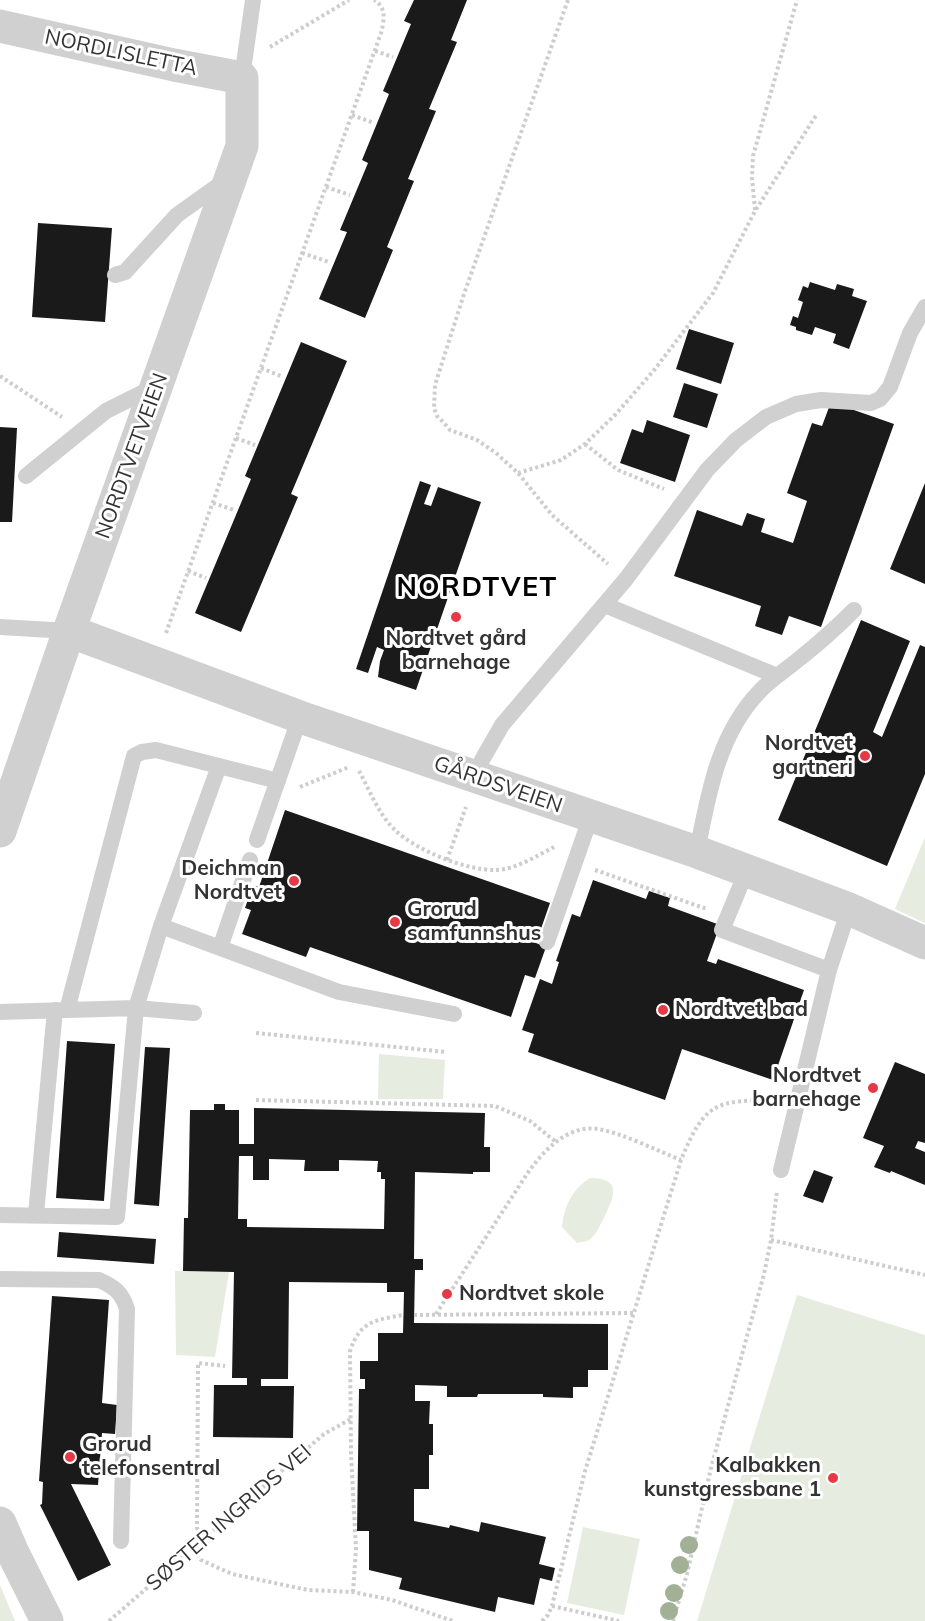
<!DOCTYPE html>
<meta charset="utf-8">
<style>
body{margin:0}
canvas{display:block;background:#fff}
</style>
<canvas width="925" height="1621"></canvas>
<script>
const context = document.querySelector('canvas').getContext('2d');
context.lineJoin = 'round';
function paint(path, color) {
  context.fillStyle = color;
  context.fill(path, 'evenodd');
}
function trace(path, color, width, dash) {
  context.strokeStyle = color;
  context.lineWidth = width;
  context.lineCap = dash ? 'butt' : 'round';
  context.setLineDash(dash || []);
  context.stroke(path);
}
function drawText(font, color, halo, rows, align = 'center') {
  context.font = font + ' Mulish,sans-serif';
  context.lineWidth = 6;
  context.setLineDash([]);
  context.textBaseline = 'middle';
  context.strokeStyle = halo;
  context.fillStyle = color;
  for (const [text, x, y, turn = 0] of rows) {
    context.save();
    context.translate(x, y);
    context.rotate((+turn || 0) * Math.PI / 180);
    context.textAlign = isNaN(turn) ? turn : align;
    if (halo) context.strokeText(text, 0, 0);
    context.fillText(text, 0, 0);
    context.restore();
  }
}
paint(new Path2D(`
 M925,837V923L895,909Z
 M379,1054L445,1060L443,1099H378Z
 M590,1178C623,1178 614,1197 604,1218C599,1226 596,1237 587,1241C585,1242 579,1242 577,1243L562,1227C564,1207 572,1189 590,1178Z
 M175,1271L229,1272L215,1357L176,1355Z
 M797,1295L925,1335V1621H697Z
 M583,1527L640,1539L624,1615L567,1603Z
 M0,1585L15,1621H0Z`), '#e6ecdf');
paint(new Path2D(`
 M414,0H467L451,40L457,42L429,109L436,111L408,179L414,181L387,247L393,250L365,318L319,299L347,232L340,230L368,163L362,160L389,94L383,91L411,24L404,21Z
 M38,223L112,228L105,322L32,317Z
 M810,282L835,290L837,284L854,289L852,296L867,301L849,349L833,343L836,334L815,327L812,335L796,330V327L790,325L793,316L798,318L803,302L798,300L803,286L808,288Z
 M689,329L734,343L721,384L676,369Z
 M301,342L347,361L291,494L298,497L241,632L195,613L251,479L245,476Z
 M684,383L718,394L707,428L673,417Z
 M831,402L894,424L821,627L789,616L782,635L755,626L761,606L674,576L697,510L742,526L747,513L765,519L761,532L793,543L807,501L787,493L812,423L822,426Z
 M647,420L690,435L675,482L620,463L632,429L643,433Z
 M0,427L17,428L12,522H0Z
 M420,481L431,485L424,504L431,506L438,487L481,502L416,690L378,677L380,661L384,650L377,647L368,673L356,669Z
 M925,483V584L890,569Z
 M861,620L910,641L873,732L882,737L920,645L925,647V774L887,866L778,820Z
 M285,810L550,903L536,943L546,947L535,978L525,975L511,1017L310,947L306,957L242,934L251,910L245,908L253,885L259,887Z
 M593,880L646,899L649,891L670,898L668,906L720,925L707,961L716,964L718,959L804,990L773,1080L682,1049L665,1100L528,1052L534,1034L522,1030L540,979L552,984L559,962L556,961L572,914L580,917Z
 M67,1041L115,1044L104,1201L56,1198Z
 M145,1047L170,1048L159,1206L134,1204Z
 M895,1062L925,1074V1143L918,1141L915,1148L925,1152V1185L891,1171L890,1173L874,1167L884,1146L863,1138Z
 M214,1104H225V1110H239V1144H254V1108L485,1113L484,1147H490V1172H473V1174L415,1172L414,1259H423V1270H415L414,1323L608,1324V1370H588V1387H573V1398L543,1397V1394H478L477,1397H447V1386L415,1385V1401H430L429,1424H433V1455H429V1489H414V1521L449,1528L450,1525L479,1532L481,1522L546,1537L539,1564L555,1568L552,1581L540,1578L534,1605L498,1597L495,1612L399,1589L402,1578L369,1570V1531H357L359,1389H365V1379H360V1361H378V1333H403L404,1292H387V1283L289,1282L288,1379H261V1386H294L293,1438L213,1437L214,1385H247V1378H232L234,1272L183,1271L184,1218H188L190,1110H214ZM239,1156H253V1180H269V1159L305,1160L304,1171H339V1160L378,1161L377,1172H381V1179H385L384,1229L247,1227V1219H238Z
 M814,1170L833,1177L823,1203L803,1196Z
 M59,1232L156,1239L154,1264L57,1257Z
 M52,1296L109,1300L102,1403L117,1405L115,1434L102,1433L98,1485L71,1484L111,1565L78,1581L40,1505L42,1504L43,1482L39,1481Z`), '#1a1a1a');
trace(new Path2D(`
 M568,0L464,294L435,385L434,408L437,416L444,423L450,430L477,440L496,453L518,473L552,515L608,564
 M270,47L349,0
 M375,51L393,57
 M352,115L374,123
 M326,187L350,195
 M755,210L752,178L753,156L797,0
 M302,253L329,262
 M261,368L283,377
 M0,376L62,417
 M236,438L255,445
 M585,444L618,470L664,489
 M518,473L561,460L585,444L616,414L655,369L713,293L755,211L817,114
 M213,503L234,510
 M188,571L206,578
 M166,633L381,33C384,21 387,7 374,0
 M359,771C370,791 379,815 395,830C417,851 467,871 497,870C517,869 538,855 556,846
 M300,787L349,767
 M447,860L466,807
 M595,870L707,909
 M256,1033L446,1052
 M256,1100L495,1106L530,1121L556,1142
 M771,1240L925,1275
 M436,1314L527,1174C542,1152 568,1124 598,1129C622,1133 658,1151 681,1160
 M414,1315L633,1313
 M204,1540L197,1528L198,1363L225,1366
 M193,1550L201,1560L232,1574L308,1590L353,1592L392,1600L453,1621
 M353,1592L356,1549L351,1454L350,1351C360,1321 375,1320 403,1315
 M552,1606L619,1621
 M109,1621L324,1434L351,1419
 M542,1621L548,1615L552,1606L585,1471L681,1160C704,1104 715,1099 775,1101
 M673,1621L687,1574L711,1468L764,1274L771,1240L777,1191`), '#cdcdcd', 4, [3, 3]);
trace(new Path2D(`
 M242,78L253,0
 M115,275L125,272L177,215L226,180
 M26,476L106,411L154,387
 M605,605L777,676
 M0,627L69,631
 M476,778L482,760L502,725L626,579L707,470L736,440L766,417L796,404L821,400L871,403L880,399L890,387L910,333L925,307
 M257,840L300,717
 M697,852C708,795 718,734 760,691C771,679 786,670 799,659C818,644 836,628 854,610
 M747,870L722,930L829,970
 M161,926L219,766
 M547,942L591,816
 M220,948L250,860
 M67,1010L134,756L142,752L156,750L278,781
 M0,1012L136,1008L194,1013
 M781,1170L829,970L849,909
 M36,1214L55,1010
 M0,1215L117,1217L136,1008L161,926L339,992L454,1014
 M0,1279L99,1280C115,1287 122,1293 127,1309L121,1541`), '#d0d0d0', 16);
trace(new Path2D(`
 M0,26L174,65L242,78V146L69,631L0,831
 M69,631L300,717L697,852L849,909L925,943
 M0,1523L13,1553L47,1621`), '#d0d0d0', 33);
context.fillStyle = '#a2b095';
for (const [x, y] of [
 [689,1545],
 [680,1565],
 [674,1593],
 [669,1611]
]) {
  context.beginPath();
  context.arc(x, y, 9, 0, 2 * Math.PI);
  context.fill();
}
for (const [x, y, r, color] of [
 [456,617,6,"#e63946"],
 [865,756,6,"#e63946"],
 [294,881,6,"#e63946"],
 [395,922,6,"#e63946"],
 [663,1010,6,"#e63946"],
 [873,1088,6,"#e63946"],
 [447,1294,6,"#e63946"],
 [70,1457,6,"#e63946"],
 [833,1478,6,"#e63946"]
]) {
  const dot = new Path2D();
  dot.arc(x, y, r, 0, 2 * Math.PI);
  context.fillStyle = color;
  context.fill(dot);
  trace(dot, '#fff', 2);
}
drawText('21px', '#333', '#fff', [
 ["NORDLISLETTA",121,53,12],
 ["NORDTVETVEIEN",132,456,-70],
 ["GÅRDSVEIEN",498,785,19],
 ["SØSTER INGRIDS VEI",229,1518,-41]
]);
drawText('bold 21px', '#333', '#fff', [
 ["Nordtvet gård",456,639,"center"],
 ["barnehage",456,663,"center"],
 ["Nordtvet",853,744],
 ["gartneri",853,768],
 ["Deichman",282,869],
 ["Nordtvet",282,893],
 ["Grorud",407,910,"left"],
 ["samfunnshus",407,934,"left"],
 ["Nordtvet bad",675,1010,"left"],
 ["Nordtvet",861,1076],
 ["barnehage",861,1100],
 ["Nordtvet skole",459,1294,"left"],
 ["Grorud",82,1445,"left"],
 ["telefonsentral",82,1469,"left"],
 ["Kalbakken",821,1466],
 ["kunstgressbane 1",821,1490]
], 'right');
context.letterSpacing = '1.5px';
drawText('bold 27px', '#000', '#fff', [
 ["NORDTVET",477,588]
]);
context.letterSpacing = '0px';
</script>
